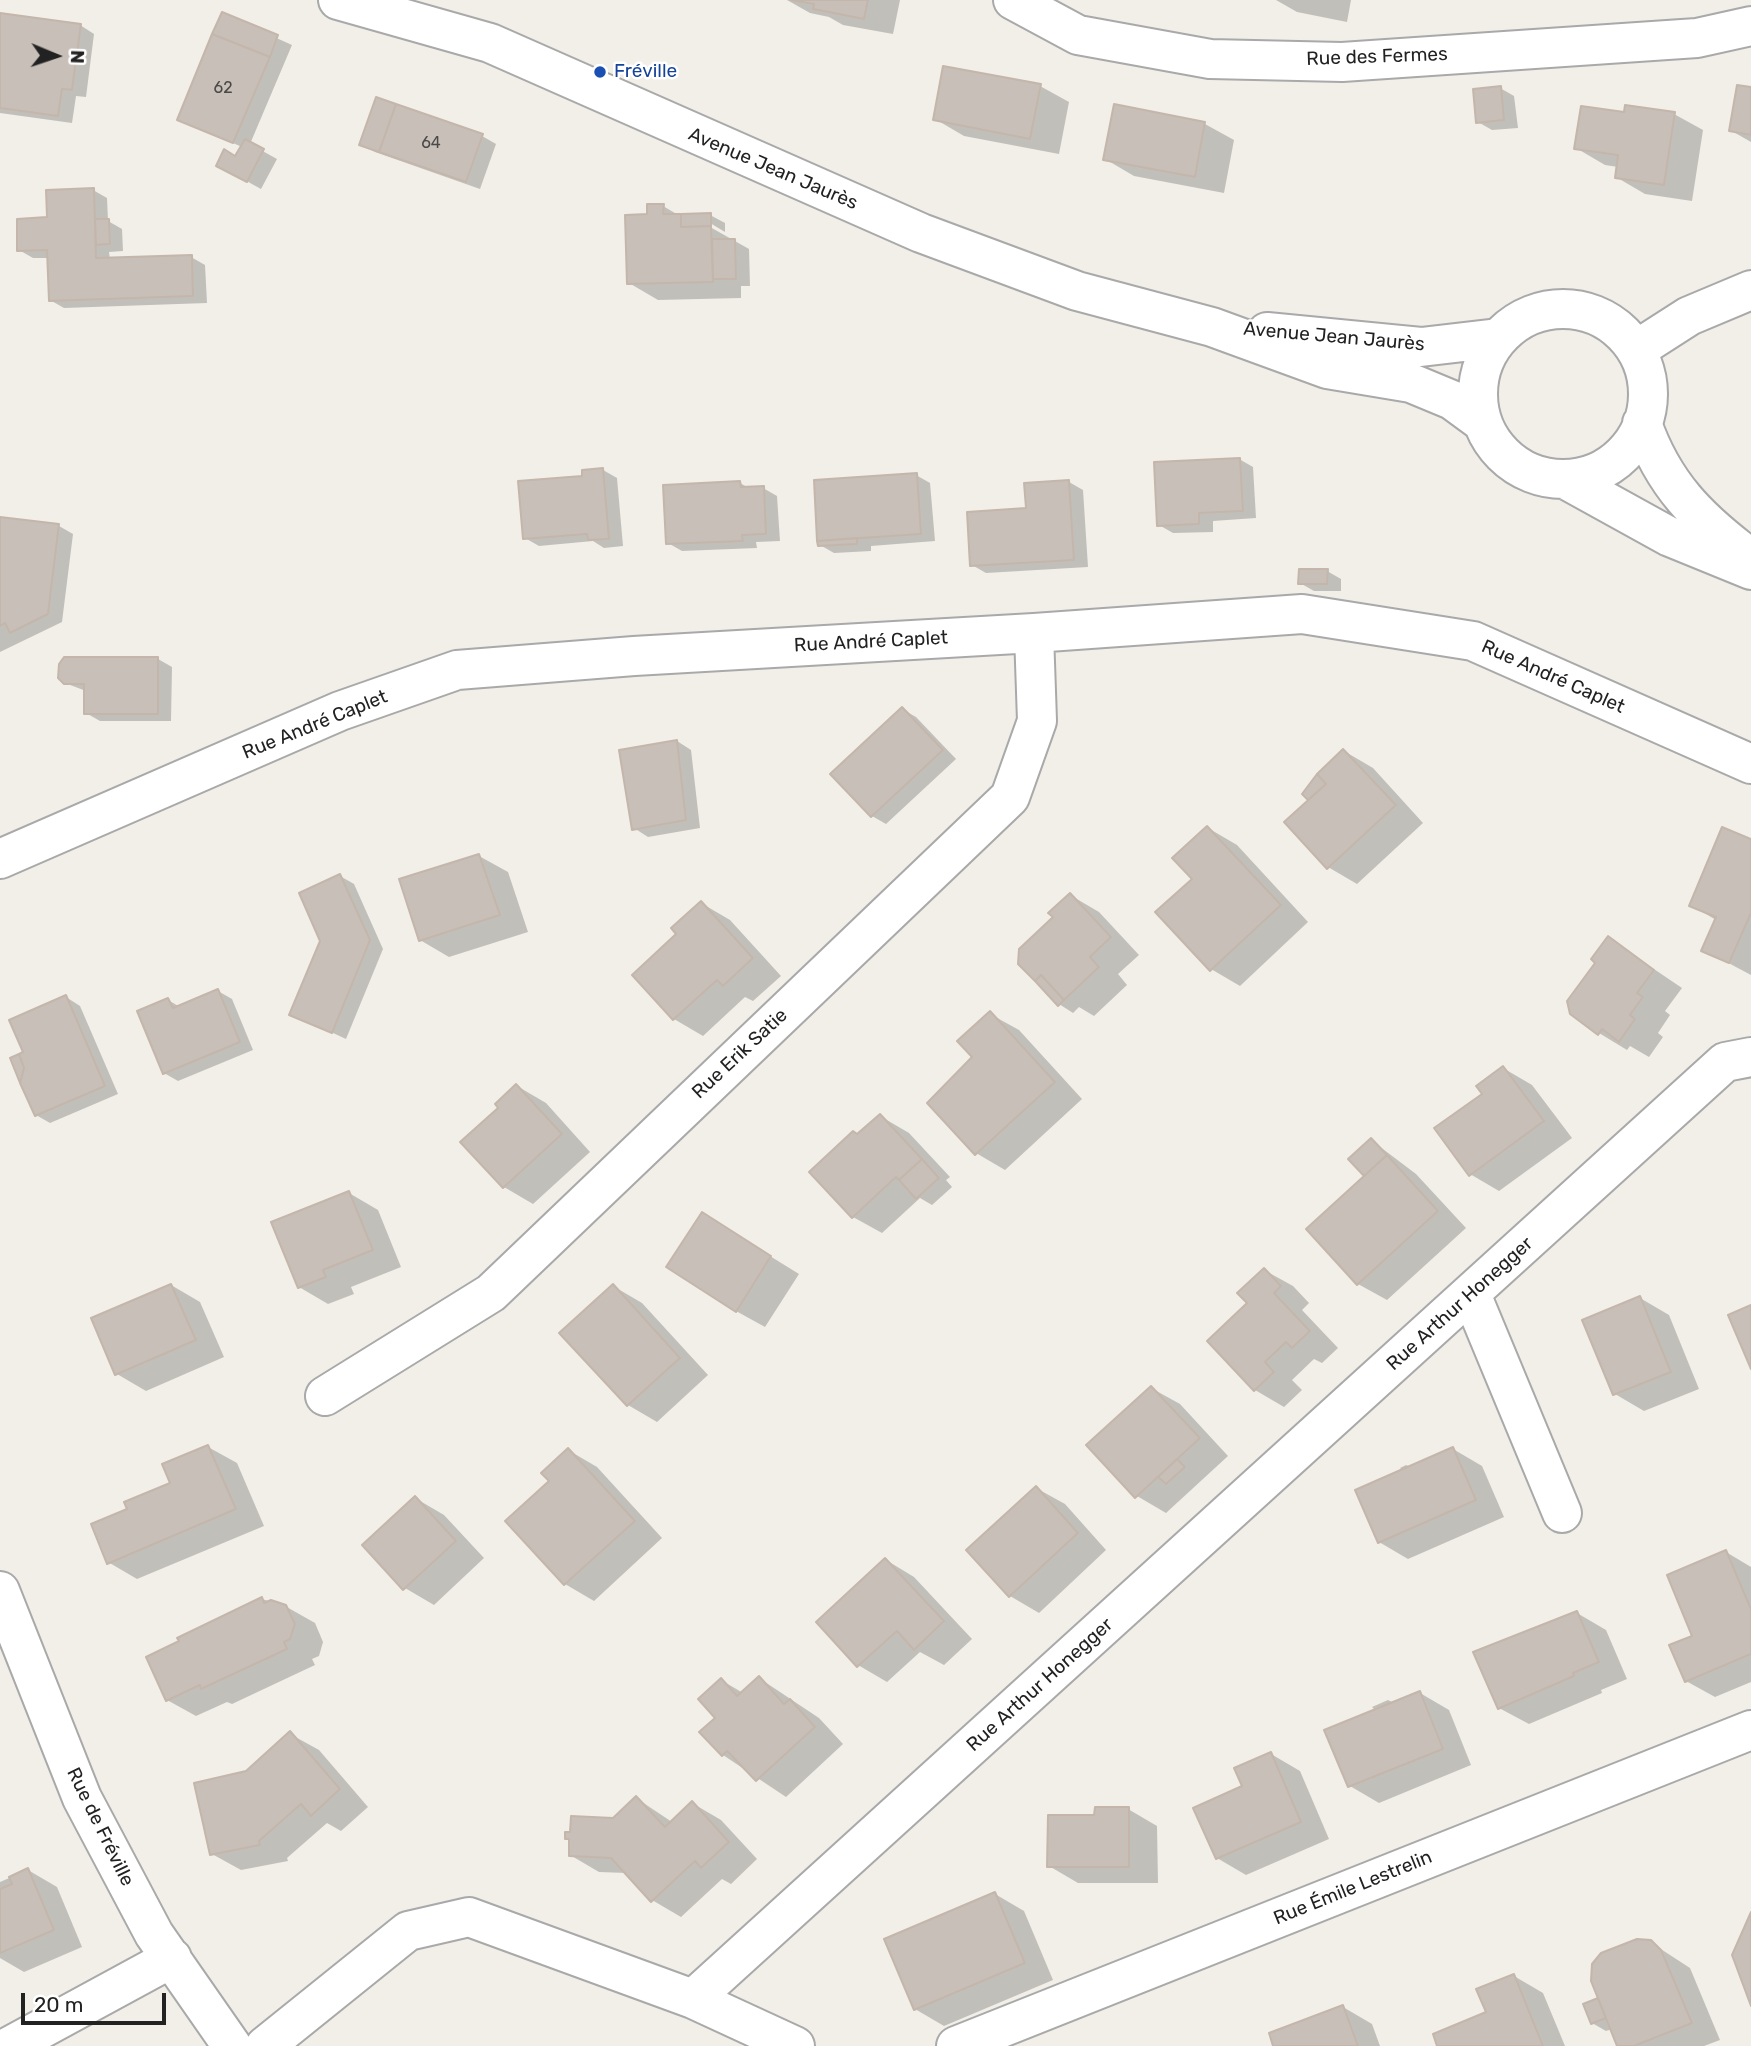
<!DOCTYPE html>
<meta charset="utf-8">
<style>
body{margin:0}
#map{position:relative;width:1751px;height:2046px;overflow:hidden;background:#f2efe9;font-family:Rubik,sans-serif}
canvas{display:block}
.north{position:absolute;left:21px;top:21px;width:70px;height:70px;-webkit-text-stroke:5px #fff;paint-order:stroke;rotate:92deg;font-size:19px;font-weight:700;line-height:28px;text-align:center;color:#222}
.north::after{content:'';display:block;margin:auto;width:24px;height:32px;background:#222;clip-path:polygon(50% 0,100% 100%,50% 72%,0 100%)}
.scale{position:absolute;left:21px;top:1993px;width:145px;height:32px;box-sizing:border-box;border:4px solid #222;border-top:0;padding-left:9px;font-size:21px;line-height:24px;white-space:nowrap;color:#222;-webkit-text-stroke:5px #fff;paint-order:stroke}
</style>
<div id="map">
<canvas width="1751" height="2046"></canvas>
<div class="north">N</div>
<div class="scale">20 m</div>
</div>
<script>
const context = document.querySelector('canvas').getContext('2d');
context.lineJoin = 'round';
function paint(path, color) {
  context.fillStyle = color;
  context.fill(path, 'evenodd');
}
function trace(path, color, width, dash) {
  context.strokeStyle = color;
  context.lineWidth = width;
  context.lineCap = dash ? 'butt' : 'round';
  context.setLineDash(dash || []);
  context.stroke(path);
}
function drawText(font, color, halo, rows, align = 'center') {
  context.font = font + ' Rubik,sans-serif';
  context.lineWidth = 5;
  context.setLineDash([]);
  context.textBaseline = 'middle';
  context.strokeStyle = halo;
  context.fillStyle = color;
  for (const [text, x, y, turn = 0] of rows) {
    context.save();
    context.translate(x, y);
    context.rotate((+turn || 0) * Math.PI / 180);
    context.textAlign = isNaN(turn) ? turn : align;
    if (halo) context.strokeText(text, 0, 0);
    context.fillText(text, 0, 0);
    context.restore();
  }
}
paint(new Path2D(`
 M787,0H900L893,34L843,25L829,17L810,13Z
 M1276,0H1351L1347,22L1297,12Z
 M223,14L292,45L250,144L277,159L261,189L232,173L242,147L179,119Z
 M0,15L80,25L94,34L86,97L76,96L72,123L0,113Z
 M1040,86L1069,102L1059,154L964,136L935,119Z
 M1500,88L1514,96L1518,128L1492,130L1478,122Z
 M1751,89V142L1730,130Z
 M1626,114H1674L1703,130L1692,201L1645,194L1616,177L1618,167L1605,165L1576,148Z
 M1205,124L1234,140L1224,193L1134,176L1105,159Z
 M482,136L496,144L480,189L375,152L361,144Z
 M93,190L107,198L108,221L122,229L123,251L109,252L110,260L191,257L205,265L207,303L64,308L50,300L49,258H33L19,250L48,219Z
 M663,206L680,216L710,215L725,223V232L705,220L703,223L749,249L750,286H741V298L658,300L629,283L649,216Z
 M1239,459L1253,467L1256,518L1213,521V532L1173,533L1159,525Z
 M603,470L617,478L623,546L604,548L593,541L539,546L525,538L584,477Z
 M916,475L930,483L935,541L871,546V551L834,553L820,545Z
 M1069,482L1083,490L1088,567L986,573L972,565L1028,510Z
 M740,483L749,488H763L777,496L780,541L756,542L757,548L682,551L668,543Z
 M0,519L59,526L73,534L62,622L0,652Z
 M1327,571L1341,579V591H1314L1300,583Z
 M158,659L172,667L171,721H100L86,713V691L65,683Z
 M902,709L916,717L956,759L886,824L872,816Z
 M677,741L691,750L700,828L648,837L634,828Z
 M1344,751L1373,768L1423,823L1357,884L1328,867L1311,800L1305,793Z
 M1208,828L1237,845L1308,922L1240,986L1211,969L1194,879Z
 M1751,841V975L1704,950L1716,920L1691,905Z
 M479,856L508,872L528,932L449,957L420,940Z
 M340,876L354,884L383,949L346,1039L292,1014L321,941Z
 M1070,895L1099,912L1139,955L1118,974L1127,985L1094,1016L1079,1007L1073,1013L1059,1004L1056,917Z
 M701,903L730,920L781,976L753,1001L745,997L703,1036L674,1019L678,934Z
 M1608,938L1682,988L1665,1011L1670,1015L1658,1033L1663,1037L1649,1057L1630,1046L1627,1050L1599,1033L1598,962Z
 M218,991L232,999L253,1050L178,1081L164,1073L168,1000L180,1007Z
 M66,997L80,1006L118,1094L50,1123L36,1115L25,1053Z
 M990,1014L1019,1030L1082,1099L1005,1170L976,1153L975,1057Z
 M1503,1068L1532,1085L1572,1138L1499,1191L1470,1174L1484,1094Z
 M517,1086L546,1103L590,1152L533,1204L504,1187L463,1142L500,1108Z
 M880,1116L909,1133L950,1177L946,1180L952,1187L932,1205L920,1198L882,1233L853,1217L859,1136Z
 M1371,1140L1416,1174L1466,1228L1387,1300L1358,1284L1366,1176L1351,1159Z
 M349,1193L378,1210L401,1267L351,1287L354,1294L328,1304L299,1287Z
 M702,1214L799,1274L765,1327L736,1311Z
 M1264,1270L1293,1286L1309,1303L1302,1310L1338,1348L1322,1363L1314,1359L1292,1380L1302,1390L1284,1407L1255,1390Z
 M171,1285L200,1302L224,1357L146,1391L117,1374Z
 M613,1286L642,1303L708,1375L657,1422L628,1405Z
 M1640,1298L1669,1315L1699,1389L1644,1411L1615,1394Z
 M1151,1388L1180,1404L1228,1456L1166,1513L1137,1496Z
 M208,1447L237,1463L264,1526L137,1579L108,1562L129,1509L173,1484Z
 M1453,1449L1482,1466L1504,1517L1408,1559L1379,1542L1403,1471L1400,1468L1406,1465L1411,1467Z
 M568,1450L597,1467L662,1538L594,1601L565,1584L552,1481Z
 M1036,1488L1065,1504L1106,1550L1039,1613L1010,1596L968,1550Z
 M415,1498L444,1515L484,1558L434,1605L405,1588Z
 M1726,1552L1751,1567V1682L1715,1697L1686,1681L1694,1637Z
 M886,1560L914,1577L972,1639L944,1665L920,1652L887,1682L858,1665Z
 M262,1599L285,1606L315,1623L323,1642L319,1656L312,1659L315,1665L232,1704L227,1702L196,1716L167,1700Z
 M1577,1613L1606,1630L1627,1679L1601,1690L1602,1693L1529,1724L1499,1708Z
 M759,1678L819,1718L843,1744L786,1797L723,1755L717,1718L721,1680L743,1693Z
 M1420,1693L1449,1710L1471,1765L1379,1803L1350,1786L1376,1711L1372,1707L1388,1700L1394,1703Z
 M290,1734L319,1750L368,1807L341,1831L327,1823L287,1858L288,1861L241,1870L212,1854L247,1773Z
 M1271,1754L1300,1771L1329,1839L1246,1875L1217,1858L1244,1787Z
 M636,1798L672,1822L692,1803L721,1820L757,1859L731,1884L722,1879L681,1917L652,1900L627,1873L599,1872L570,1855L571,1841L567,1838L613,1820Z
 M1128,1809L1157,1826L1158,1883H1078L1049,1866L1096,1816Z
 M28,1870L57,1887L82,1947L24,1972L0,1958V1882Z
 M995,1894L1024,1911L1053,1980L944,2026L915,2009Z
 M1650,1942L1690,1968L1720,2040L1704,2046H1619L1612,2029L1606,2031L1592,2023L1601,2002Z
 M1514,1976L1543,1993L1565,2046H1439L1488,2013Z
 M1343,2007L1372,2024L1380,2046H1275Z`), '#0003');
const building = new Path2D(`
 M791,0H868L864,19L813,9L814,4Z
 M222,12L278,35L270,57L212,34Z
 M0,13L81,24L72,90L62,89L58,116L0,108Z
 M212,34L270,57L233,143L177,120Z
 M943,66L1041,84L1030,139L933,120Z
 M1737,85L1751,87V135L1729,131Z
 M1501,86L1504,120L1476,123L1473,89Z
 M376,97L396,104L379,152L359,145Z
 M396,104L483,134L466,182L379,152Z
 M1114,104L1205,122L1195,177L1103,160Z
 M1625,105L1675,112L1664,185L1615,178L1618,155L1574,149L1581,106L1624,112Z
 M245,139L264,149L247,182L216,166L224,149L235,156Z
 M94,188L96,258L192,255L193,296L49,301L47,250L17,251V219L47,217L46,190Z
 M647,204H664L663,214H681V227L711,226L713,282L627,284L625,215L647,214Z
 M711,213V226L681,227V214Z
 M95,219H109L110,244L96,245Z
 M712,239H735L736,279H713Z
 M1240,458L1243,511L1199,513V524L1157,526L1154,462Z
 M603,468L609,539L588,540L587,534L523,539L518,481L582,476V470Z
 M917,473L921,534L817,541L814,480Z
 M1069,480L1074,560L970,566L967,512L1026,508L1024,483Z
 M740,481L741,487L764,486L766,534L742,535L743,541L666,544L663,485Z
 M0,517L59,524L48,614L10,633L5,623L0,626Z
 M857,538V544L818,546L817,541Z
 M1299,569H1328L1327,584H1298Z
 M64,657H158V714H84V684H64L58,678L59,664Z
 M902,707L943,750L871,817L830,774Z
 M677,740L686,820L632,830L619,750Z
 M1343,749L1396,805L1327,869L1284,822L1326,784L1317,774Z
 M1317,774L1326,784L1308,800L1302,794Z
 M1207,826L1281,905L1210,971L1155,912L1192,879L1172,858Z
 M1722,827L1751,839V913L1729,963L1701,951L1716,917L1689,906Z
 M479,854L500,915L419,941L399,879Z
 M340,874L370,940L332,1033L289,1015L320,941L299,893Z
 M1070,893L1111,937L1090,957L1099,967L1064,1000L1041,975L1035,981L1018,964L1019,949L1053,917L1048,913Z
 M701,901L753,958L723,986L717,980L673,1020L632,975L676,934L671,928Z
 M1608,936L1654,970L1637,993L1643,997L1630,1015L1635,1019L1619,1042L1602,1029L1598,1035L1570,1014L1567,1001L1595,963L1591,959Z
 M1041,975L1064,1000L1058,1006L1035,981Z
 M218,989L240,1042L163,1074L137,1011L168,998L173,1008Z
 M66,995L105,1086L35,1116L20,1083L24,1068L19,1054L23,1052L9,1020Z
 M990,1011L1055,1082L975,1155L927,1103L972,1057L957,1041Z
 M19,1054L24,1068L20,1083L10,1058Z
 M1503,1066L1544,1121L1469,1176L1434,1128L1482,1094L1476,1086Z
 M516,1084L562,1134L503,1188L460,1142L498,1108L495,1104Z
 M880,1114L922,1159L899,1180L896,1177L852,1218L809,1172L853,1131L857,1134Z
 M1371,1138L1387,1155L1364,1176L1348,1159Z
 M1387,1155L1438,1211L1357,1285L1306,1229Z
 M922,1159L939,1178L916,1199L899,1180Z
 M349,1191L373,1250L323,1270L326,1277L298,1288L271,1222Z
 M702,1212L771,1256L736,1312L666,1267Z
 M1264,1268L1281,1286L1274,1293L1310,1331L1292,1348L1286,1342L1265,1362L1274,1372L1254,1391L1207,1341L1247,1303L1237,1293Z
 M171,1284L196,1340L115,1375L91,1318Z
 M613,1284L680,1358L627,1406L559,1333Z
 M1640,1296L1671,1372L1613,1395L1582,1320Z
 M1751,1305V1369L1728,1315Z
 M1151,1386L1200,1438L1135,1498L1086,1445Z
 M208,1445L236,1509L107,1564L91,1524L127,1509L124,1502L170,1483L162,1464Z
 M1453,1447L1476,1500L1378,1543L1355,1490Z
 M568,1448L635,1521L564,1585L505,1521L549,1481L541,1473Z
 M1177,1459L1185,1467L1166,1484L1158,1477Z
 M1036,1486L1078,1533L1009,1597L966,1550Z
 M415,1496L456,1541L403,1590L362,1545Z
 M1726,1550L1751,1609V1654L1685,1682L1669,1645L1692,1636L1667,1575Z
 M885,1558L944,1621L914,1650L897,1631L857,1667L816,1622Z
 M262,1597L264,1603L271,1600L286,1605L295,1624L290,1639L284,1642L287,1649L201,1689L200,1685L166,1701L146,1657L179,1641L177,1638Z
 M1577,1611L1599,1662L1573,1673L1574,1676L1498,1709L1473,1652Z
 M759,1676L784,1704L790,1699L815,1727L756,1781L727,1751L722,1756L699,1732L715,1718L698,1699L721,1678L737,1696Z
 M1420,1691L1443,1749L1348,1787L1324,1730Z
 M290,1731L340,1789L311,1816L301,1804L259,1841L260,1845L210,1855L194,1783L246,1771Z
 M1271,1752L1301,1822L1216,1859L1193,1808L1242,1786L1234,1768Z
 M636,1796L665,1827L692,1801L729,1842L701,1868L695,1861L651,1902L611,1858L569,1856V1839H565V1832H570L571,1816L613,1818Z
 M1095,1807H1129V1867H1047L1048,1815H1094Z
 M28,1868L54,1930L0,1953V1889L12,1884L9,1877Z
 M995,1892L1025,1963L914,2010L884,1939Z
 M1751,1912V2006L1732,1955Z
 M1637,1939L1651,1940L1661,1950L1692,2023L1634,2046H1617L1591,1981L1592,1964L1601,1953Z
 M1514,1974L1543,2046H1437L1433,2034L1486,2012L1476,1989Z
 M1598,1998L1606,2018L1591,2024L1583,2004Z
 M1343,2005L1358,2046H1273L1269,2033Z`);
paint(building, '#c7bfb8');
trace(building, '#c4b6ab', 2);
const minor = new Path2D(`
 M338,0L490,43L921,233L1077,291L1212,327L1327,369L1411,383L1452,400L1482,422
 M1013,0L1078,35L1210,59L1342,62L1697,38L1751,26
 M1478 394a85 85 0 1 1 170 0a85 85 0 1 1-170 0Z
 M1267,332L1421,347L1498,338
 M1636,350L1689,316L1751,290
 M1642,423C1663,484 1698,519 1749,557
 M1565,479L1670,537L1751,570
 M0,859L340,711L457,670L634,656L1034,633L1302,614L1473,641L1751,764
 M1471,1294L1562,1513
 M325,1396L491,1293L1010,797L1037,721L1034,633
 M0,1591L82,1798L154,1934L232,2046
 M693,1999L795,2046
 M10,2046L172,1958
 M265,2046L408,1931L469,1917L693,1999L1725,1062L1751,1057
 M956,2046L1751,1730`);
trace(minor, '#a9a9a9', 42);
trace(minor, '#fff', 38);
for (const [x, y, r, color] of [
 [600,72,7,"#1a4fb4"]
]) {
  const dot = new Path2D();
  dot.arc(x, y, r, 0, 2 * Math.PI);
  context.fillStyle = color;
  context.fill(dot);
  trace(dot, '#fff', 2.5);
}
drawText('16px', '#4b4948', null, [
 ["62",223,88],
 ["64",431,143]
]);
drawText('19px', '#222', '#fff', [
 ["Rue des Fermes",1377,57,-2],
 ["Avenue Jean Jaurès",773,169,23],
 ["Avenue Jean Jaurès",1334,337,5],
 ["Rue André Caplet",871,642,-3],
 ["Rue André Caplet",1553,677,24],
 ["Rue André Caplet",315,725,-22],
 ["Rue Erik Satie",740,1054,-43],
 ["Rue Arthur Honegger",1460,1304,-42],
 ["Rue Arthur Honegger",1040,1685,-42],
 ["Rue de Fréville",100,1827,64],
 ["Rue Émile Lestrelin",1353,1888,-22]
]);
drawText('19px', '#164399', '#fff', [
 ["Fréville",614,72]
], 'left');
</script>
